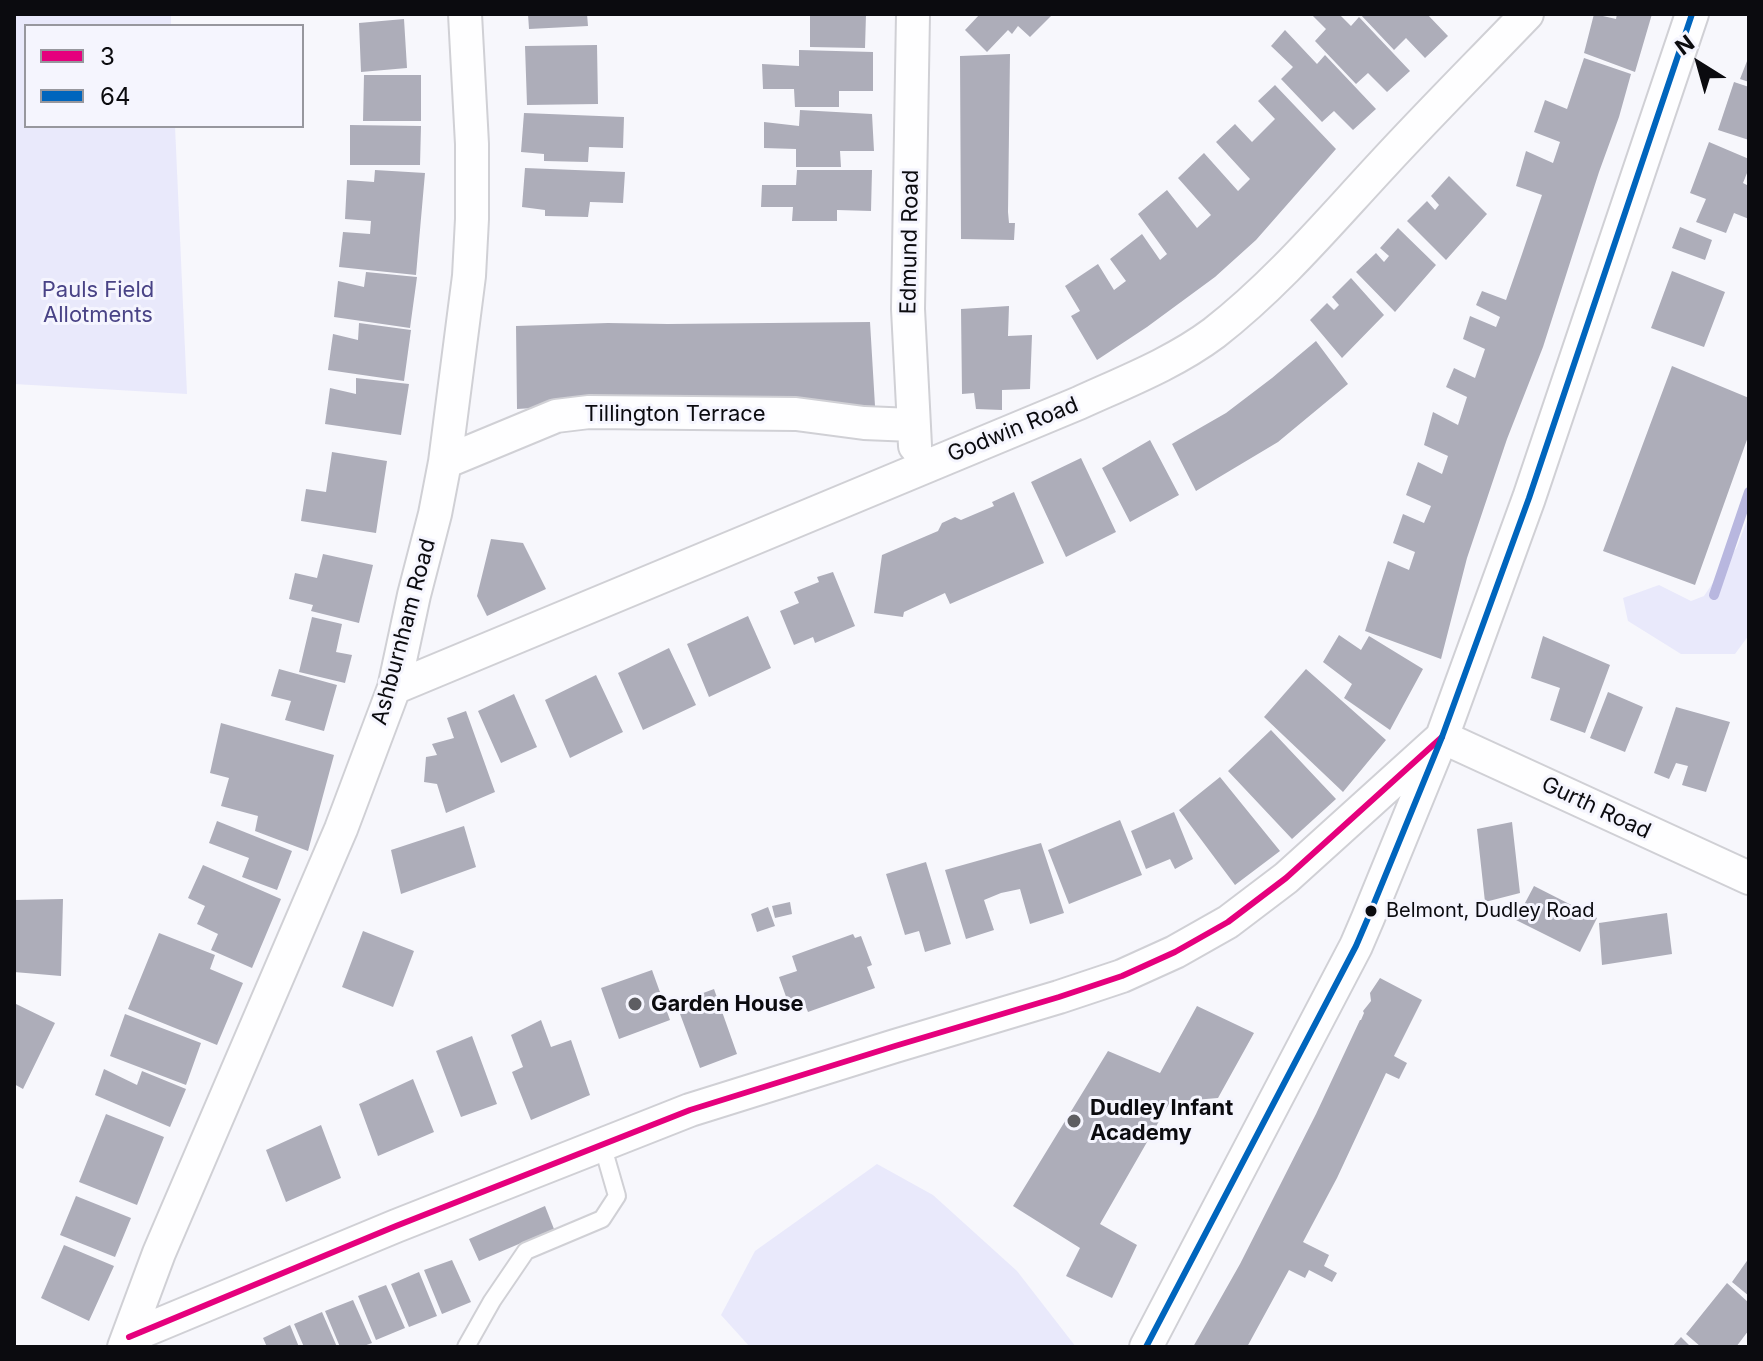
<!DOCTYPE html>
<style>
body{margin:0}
#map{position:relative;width:1763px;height:1361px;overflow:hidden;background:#f7f7fc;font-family:Inter,sans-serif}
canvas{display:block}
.frame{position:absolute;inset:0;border:16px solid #0b0b0f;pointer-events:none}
.legend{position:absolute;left:24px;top:24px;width:280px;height:104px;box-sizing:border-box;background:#f5f5fe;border:2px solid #97979e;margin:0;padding:10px 14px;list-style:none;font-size:24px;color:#0b0b0f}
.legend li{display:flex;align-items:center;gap:16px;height:40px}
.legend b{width:40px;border:2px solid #97979e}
.north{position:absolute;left:1659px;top:24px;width:80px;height:80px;-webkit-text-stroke:6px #f5f5fe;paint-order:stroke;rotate:323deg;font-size:22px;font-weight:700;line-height:32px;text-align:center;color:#0b0b0f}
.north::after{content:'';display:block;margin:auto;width:28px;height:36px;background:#0b0b0f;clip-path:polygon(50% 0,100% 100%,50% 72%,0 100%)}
</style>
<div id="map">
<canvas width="1763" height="1361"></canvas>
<div class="frame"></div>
<ul class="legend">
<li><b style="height:10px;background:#e5007d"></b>3</li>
<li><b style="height:10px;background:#0065bd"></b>64</li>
</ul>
<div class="north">N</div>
</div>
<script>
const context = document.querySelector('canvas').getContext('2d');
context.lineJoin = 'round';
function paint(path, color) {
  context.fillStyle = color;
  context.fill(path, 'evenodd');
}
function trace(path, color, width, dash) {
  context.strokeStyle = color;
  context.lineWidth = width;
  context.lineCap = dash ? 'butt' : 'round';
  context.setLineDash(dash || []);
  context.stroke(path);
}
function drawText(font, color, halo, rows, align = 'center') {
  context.font = font + ' Inter,sans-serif';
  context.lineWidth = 6;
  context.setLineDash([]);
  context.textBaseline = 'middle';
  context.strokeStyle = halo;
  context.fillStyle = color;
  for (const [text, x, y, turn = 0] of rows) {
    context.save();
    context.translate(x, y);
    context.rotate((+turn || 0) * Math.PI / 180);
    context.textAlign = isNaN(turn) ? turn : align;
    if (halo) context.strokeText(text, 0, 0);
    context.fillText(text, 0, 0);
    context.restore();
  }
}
paint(new Path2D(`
 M14,14H171V26H26V126H175L187,394L14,384Z
 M1749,515V635L1735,654H1681L1628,621L1623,598L1659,585L1691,601L1704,596L1737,547Z
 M877,1164L933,1195L1017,1271L1076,1347H750L721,1315L755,1251Z`), '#e9e9fb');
trace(new Path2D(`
 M1714,595L1749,492`), '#b8b7df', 10);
paint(new Path2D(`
 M528,14H587L588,26L529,29Z
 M810,14H866L865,48L810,47Z
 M980,14H1053L1030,37L1018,26L1012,34L1008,30L987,52L965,30Z
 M1311,14H1339L1351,26L1359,17L1410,71L1387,92L1368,73L1356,84L1315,41L1326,29Z
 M1360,14H1427L1448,36L1425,58L1406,38L1394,50Z
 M1594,14L1616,19L1617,14H1652L1635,72L1584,53Z
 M404,19L407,68L361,72L359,23Z
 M1285,30L1317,64L1325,55L1376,109L1353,130L1334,111L1322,122L1281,79L1293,67L1271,46Z
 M597,45L598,104L527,105L525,46Z
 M799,50L873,52V91H839V107H795L794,89H763L762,64L799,66Z
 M1010,54L1008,212L1009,223H1015L1014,240L961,239L960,56Z
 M1749,56V82L1740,79Z
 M1584,58L1631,74L1619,117L1599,172L1543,347L1507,439L1467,558L1441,659L1365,631L1388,561L1409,570L1415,552L1393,543L1403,514L1424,523L1431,506L1406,495L1418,462L1442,474L1448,456L1424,445L1433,412L1458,425L1467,397L1446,387L1454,368L1475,378L1485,349L1463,339L1470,316L1496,327L1500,317L1476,305L1482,291L1506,300L1521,257L1542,195L1516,186L1526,151L1553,163L1560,142L1534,132L1545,100L1567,109Z
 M364,75H421V121H363Z
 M1734,82L1749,87V140L1718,130Z
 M1275,85L1336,149L1256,240L1215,277L1147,327L1097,360L1071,316L1080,311L1065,286L1098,264L1114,290L1126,281L1110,259L1142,234L1160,260L1167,254L1138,214L1167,190L1197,228L1211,215L1178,178L1204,153L1238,191L1250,179L1216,142L1235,124L1252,142L1275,119L1258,101Z
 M800,110L872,114L874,151H840L841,167H796V149L764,148V122L799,126Z
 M524,113L624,117L623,148L589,147L588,162L544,161V154L521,152Z
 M350,125L421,126L420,165H350Z
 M1709,142L1749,159V168L1743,183L1749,186V219L1734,213L1726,233L1696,222L1706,199L1690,193Z
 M525,168L625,172L623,203L590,202L588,217L545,216V210L522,207Z
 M375,170L425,173L416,275L339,267L343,232L370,234L371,221L345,219L347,180L374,182Z
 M797,170H872L871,211L837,210V221H792L793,207H761L762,185H796Z
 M1449,176L1487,214L1446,260L1407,221L1427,201L1435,210L1439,205L1431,196Z
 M1680,227L1712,240L1705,260L1672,248Z
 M1398,228L1436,265L1395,312L1356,272L1376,253L1384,262L1389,256L1380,248Z
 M1672,271L1725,292L1704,347L1651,328Z
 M366,272L417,277L410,328L334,317L338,281L364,287Z
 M1351,278L1384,315L1342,358L1310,320L1327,303L1334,310L1339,305L1332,297Z
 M1009,306L1008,336L1032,335L1030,389L1002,390V410L976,409L974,393L962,394L961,309Z
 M870,322L875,406L550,407L517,409L516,326L608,323L668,324Z
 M359,323L411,330L404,381L328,370L333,334L358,340Z
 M1316,341L1348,384L1278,442L1196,491L1172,444L1226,413L1272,378Z
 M1672,366L1749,398V434L1695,585L1603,551Z
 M356,378L409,384L401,435L325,424L330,388L356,394Z
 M1150,440L1179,495L1130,522L1102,468Z
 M332,452L387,461L376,533L301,521L306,489L326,492Z
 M1081,458L1116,532L1066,557L1031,482Z
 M1014,492L1044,563L950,604L945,593L904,612L903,617L874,613L882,555L938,531L942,523L955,517L961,520L994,506L992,502Z
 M491,539L523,543L546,589L487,616L477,596Z
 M323,554L373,565L359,623L311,611L313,605L289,599L295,573L317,578Z
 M833,572L855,626L815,643L813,637L794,645L780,611L799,603L794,592L819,582L817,577Z
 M748,616L771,668L709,697L687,644Z
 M312,617L342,624L336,652L352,655L345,683L299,672Z
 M1339,635L1361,650L1369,636L1423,669L1390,730L1344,698L1352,684L1323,662Z
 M1543,636L1610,665L1585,733L1550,720L1560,688L1531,678Z
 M669,648L696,705L643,730L618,673Z
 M279,669L337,685L324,731L285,720L291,701L271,696Z
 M1306,669L1386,740L1343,792L1264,717Z
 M596,675L623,732L570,758L545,700Z
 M1608,692L1643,707L1625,752L1590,738Z
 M514,694L537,747L501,763L478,711Z
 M1676,707L1730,722L1706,792L1682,785L1688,766L1676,763L1669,779L1654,773Z
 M466,711L495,792L446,813L437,784L424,782L426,757L437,755L432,744L454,738L447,718Z
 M221,723L334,755L308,851L255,831L258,816L221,806L229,778L210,773Z
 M1271,730L1336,799L1292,839L1228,771Z
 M1220,777L1280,851L1235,885L1179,810Z
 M1174,812L1193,859L1175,869L1170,859L1146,869L1131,831Z
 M1120,820L1142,875L1069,904L1048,850Z
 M217,821L292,851L277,890L242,877L249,858L209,843Z
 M1512,822L1520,893L1485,902L1477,829Z
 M464,826L476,867L401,894L391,850Z
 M1041,843L1064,913L1030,924L1020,889L1001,893L984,900L994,930L966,939L945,870Z
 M926,862L951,944L925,952L919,931L905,935L886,874Z
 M203,865L281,899L252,968L211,950L218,934L197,924L205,906L188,898Z
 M1534,886L1597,918L1580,952L1516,920Z
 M63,899L61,976L14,972L15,900Z
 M790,902L792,914L775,918L772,906Z
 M768,907L775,926L757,932L751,914Z
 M1667,913L1672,954L1602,965L1599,923Z
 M363,931L414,951L393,1007L342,987Z
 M159,933L215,955L210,969L243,983L217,1045L128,1009Z
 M853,934L855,938L861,936L872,965L867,967L875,988L808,1012L803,1000L789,1005L779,977L797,971L792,956Z
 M652,970L670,1020L619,1039L601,988Z
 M1380,978L1422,1000L1394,1056L1407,1063L1399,1079L1386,1073L1337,1178L1303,1242L1329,1255L1324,1266L1337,1273L1332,1282L1309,1270L1305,1278L1289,1270L1247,1347H1193L1240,1264L1316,1114L1360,1020H1361L1364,1013L1363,1011L1371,1001L1370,993Z
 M714,989L737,1054L700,1068L676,1003Z
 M14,1003L55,1023L23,1089L14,1084Z
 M1197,1006L1254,1033L1218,1098L1170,1102L1100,1224L1137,1245L1112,1298L1066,1276L1080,1248L1013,1206L1108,1051L1160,1073Z
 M125,1014L201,1043L186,1085L110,1056Z
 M541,1020L551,1047L571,1040L590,1095L531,1120L512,1072L523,1067L511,1035Z
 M472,1036L497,1104L461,1117L436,1051Z
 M104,1069L137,1085L142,1071L186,1089L170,1127L95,1095Z
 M413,1079L434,1132L378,1156L359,1104Z
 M106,1114L164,1137L137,1205L79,1182Z
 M321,1125L341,1178L286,1202L266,1150Z
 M76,1196L131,1218L115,1257L60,1235Z
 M545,1206L554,1229L479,1261L469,1239Z
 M64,1245L114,1266L89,1321L41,1298Z
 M1749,1258V1296L1732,1282Z
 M452,1260L471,1302L442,1314L424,1270Z
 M419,1272L437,1316L409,1327L391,1284Z
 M1727,1283L1749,1303V1330L1736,1347H1701L1686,1334Z
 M386,1285L405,1328L376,1340L358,1296Z
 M353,1300L372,1343L361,1347H340L325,1311Z
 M322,1312L337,1347H304L294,1324Z
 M290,1325L299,1347H267L263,1338Z
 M1681,1337L1691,1347H1672Z`), '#adadb9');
const service = new Path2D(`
 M466,1347L492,1301L526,1251L602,1219L617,1196L602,1144`);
const minor = new Path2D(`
 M913,14L908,309L915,446
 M445,462L556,416L589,412L796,414L864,423L913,425
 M394,688L1079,403C1125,382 1174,363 1214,333C1277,284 1329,222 1383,164C1430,113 1479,64 1527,14
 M1442,737L1749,878
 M129,1337L396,1226L690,1110L895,1046L1059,997L1122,976L1175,952L1228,922L1286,878L1442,737
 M124,1347L159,1253L341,829L394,688L414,595L435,514L445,462L469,276L472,219V144L465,14
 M1146,1347L1356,946L1368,918L1442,737L1529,498L1692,14`);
trace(service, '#d0d0d5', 20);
trace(minor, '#d0d0d5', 36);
trace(service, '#fefeff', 16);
trace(minor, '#fefeff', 32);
trace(new Path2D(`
 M129,1337L396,1226L690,1110L895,1046L1059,997L1122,976L1175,952L1228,922L1286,878L1442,737`), '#e5007d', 6);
trace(new Path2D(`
 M1146,1347L1356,946L1368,918L1442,737L1529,498L1692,14`), '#0065bd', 6);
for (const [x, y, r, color] of [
 [1371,911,7,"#0b0b0f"],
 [635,1004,8,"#5e5e62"],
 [1074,1121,8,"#5e5e62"]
]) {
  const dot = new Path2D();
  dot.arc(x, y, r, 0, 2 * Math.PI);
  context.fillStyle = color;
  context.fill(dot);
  trace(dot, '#f5f5fe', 3);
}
drawText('20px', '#0b0b0f', '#f5f5fe', [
 ["Belmont, Dudley Road",1386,911]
], 'left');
drawText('22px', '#0b0b0f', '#f5f5fe', [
 ["Edmund Road",910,242,-89],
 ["Tillington Terrace",675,414],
 ["Godwin Road",1013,430,-22],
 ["Ashburnham Road",404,632,-75],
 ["Gurth Road",1596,808,25]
]);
drawText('22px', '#494386', '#f5f5fe', [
 ["Pauls Field",98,290],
 ["Allotments",98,315]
]);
drawText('bold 22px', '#0b0b0f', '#f5f5fe', [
 ["Garden House",651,1004],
 ["Dudley Infant",1090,1108],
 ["Academy",1090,1133]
], 'left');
</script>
